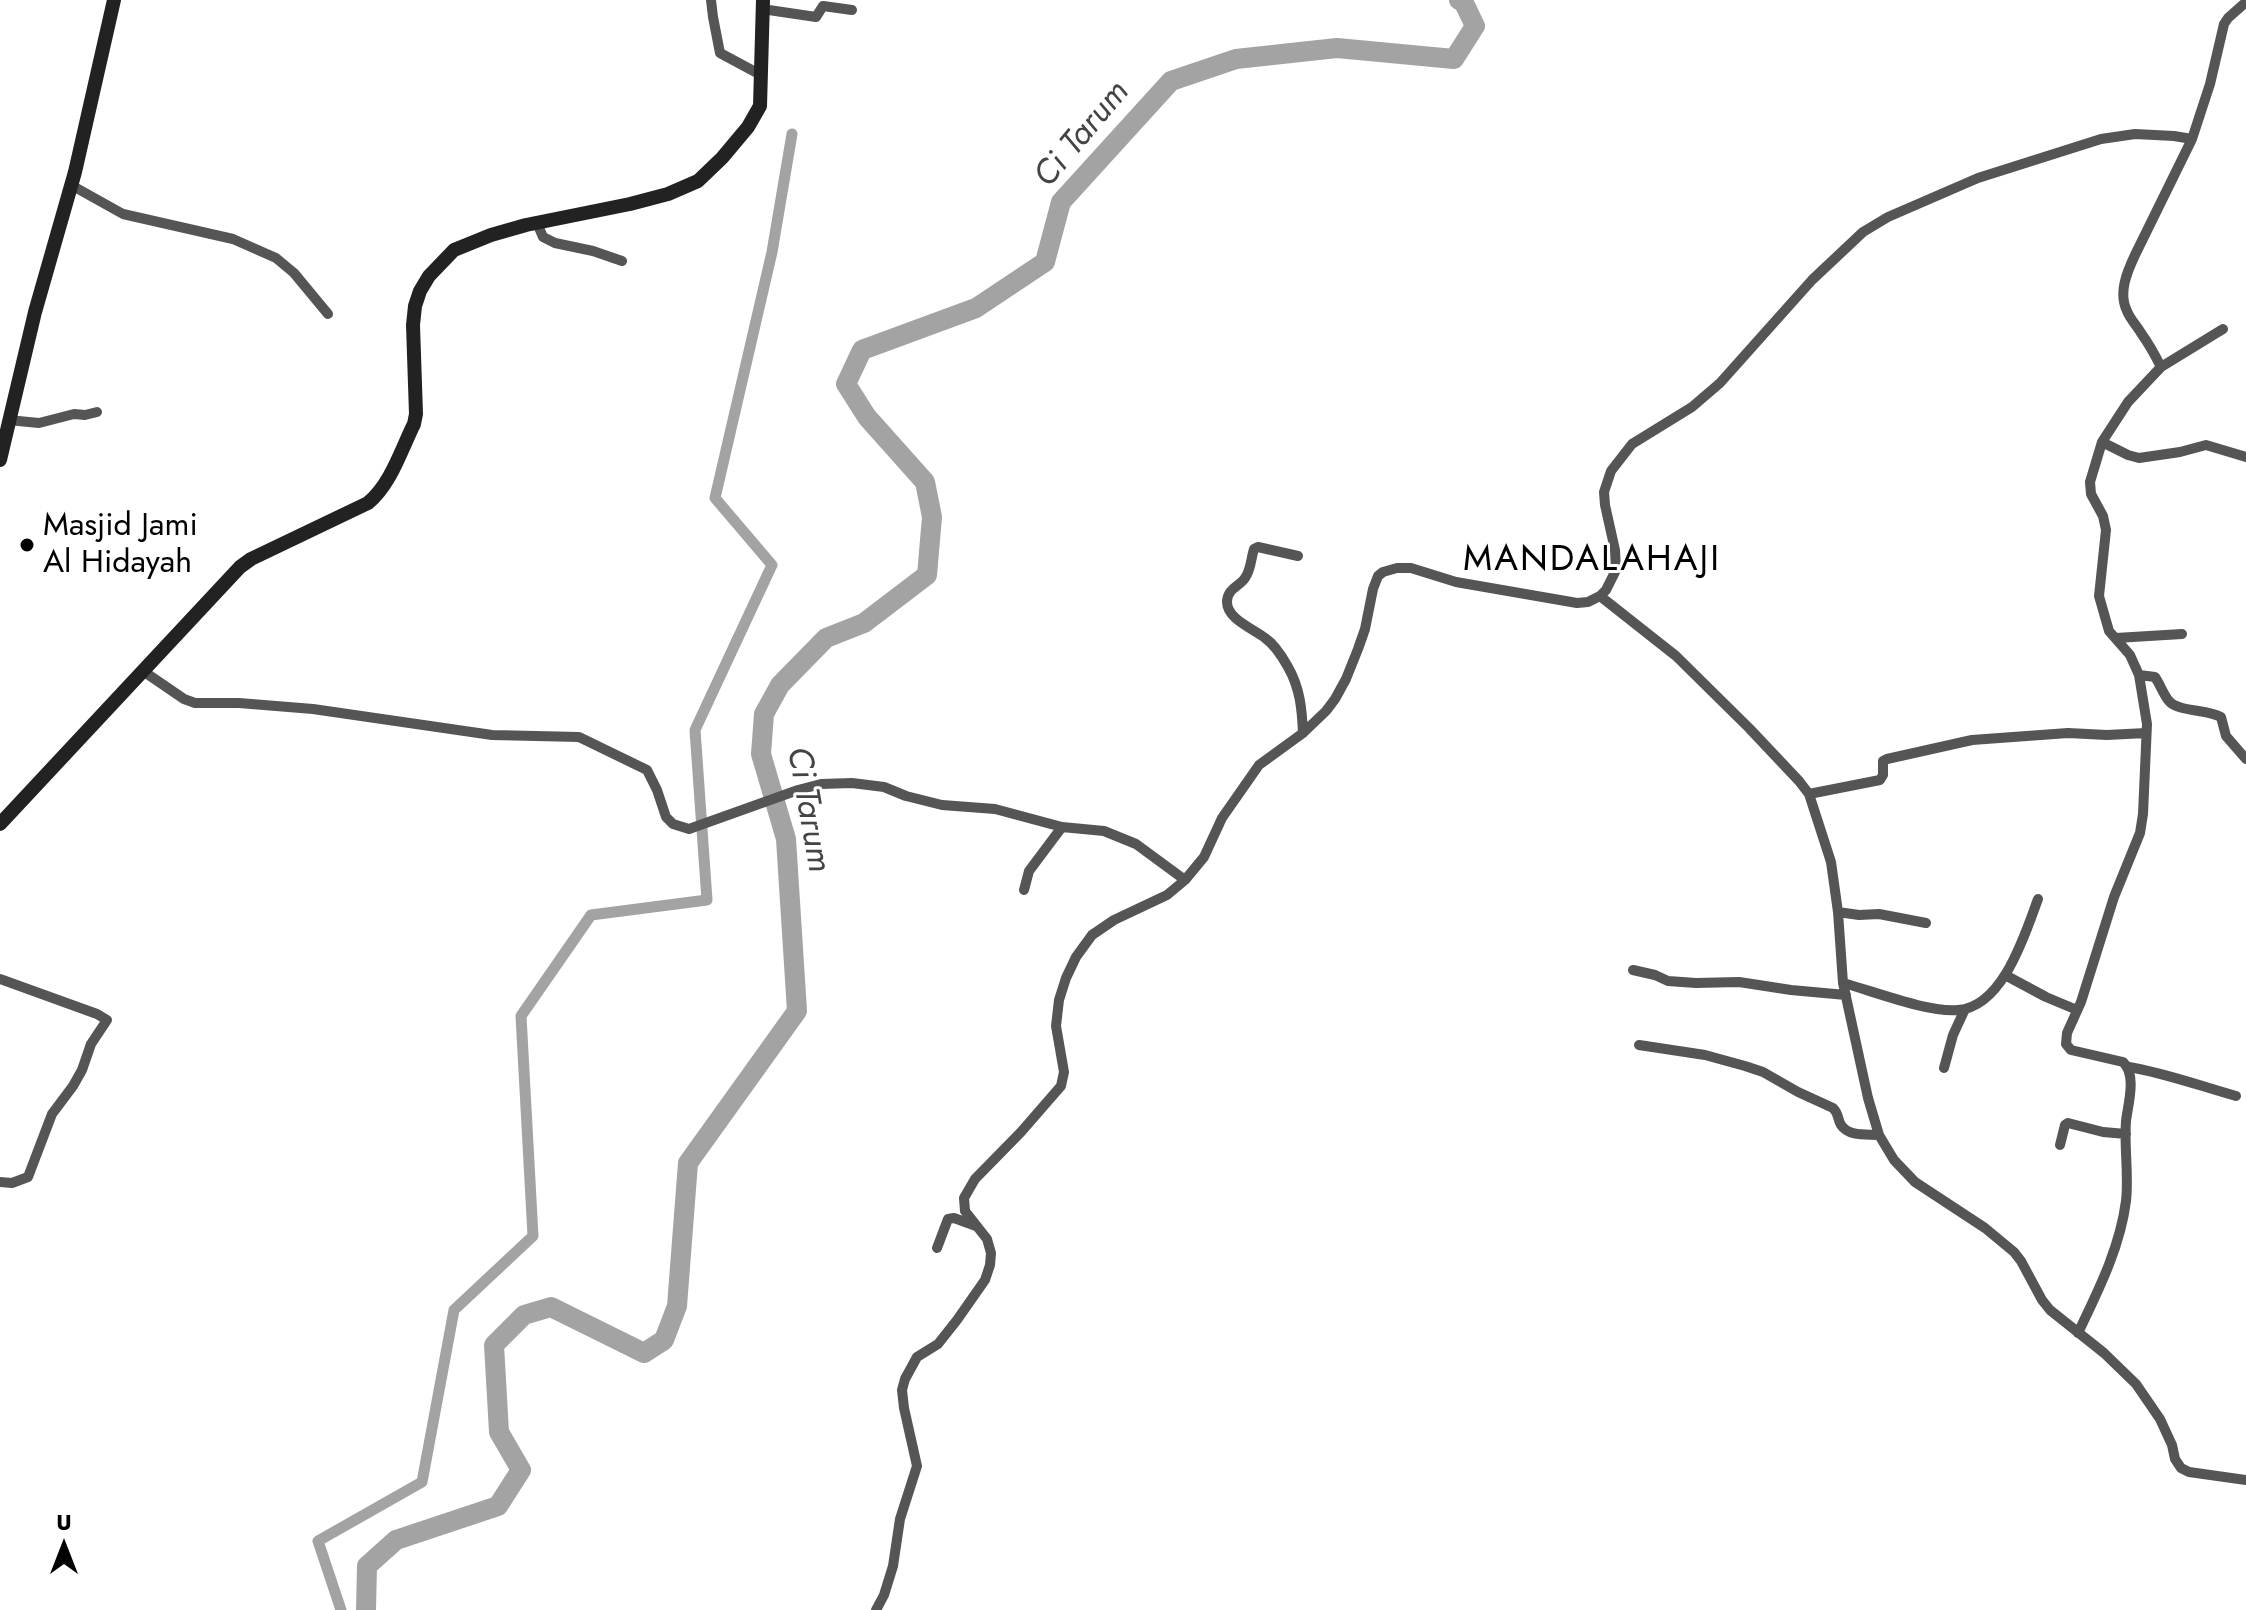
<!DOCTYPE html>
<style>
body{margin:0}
#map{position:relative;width:2246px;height:1610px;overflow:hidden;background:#fff;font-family:Jost,sans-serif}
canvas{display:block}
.north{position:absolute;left:24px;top:1506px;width:80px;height:80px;-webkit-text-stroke:6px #fff;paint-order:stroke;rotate:0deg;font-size:22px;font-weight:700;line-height:32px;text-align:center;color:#000}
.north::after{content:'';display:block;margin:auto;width:28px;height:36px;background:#000;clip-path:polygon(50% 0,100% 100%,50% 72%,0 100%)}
</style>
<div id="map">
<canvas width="2246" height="1610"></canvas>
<div class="north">U</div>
</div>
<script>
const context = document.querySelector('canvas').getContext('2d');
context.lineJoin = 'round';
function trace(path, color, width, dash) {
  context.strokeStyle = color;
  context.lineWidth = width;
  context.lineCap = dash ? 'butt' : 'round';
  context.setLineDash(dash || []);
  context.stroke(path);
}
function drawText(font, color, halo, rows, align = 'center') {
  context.font = font + ' Jost,sans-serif';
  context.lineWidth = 6;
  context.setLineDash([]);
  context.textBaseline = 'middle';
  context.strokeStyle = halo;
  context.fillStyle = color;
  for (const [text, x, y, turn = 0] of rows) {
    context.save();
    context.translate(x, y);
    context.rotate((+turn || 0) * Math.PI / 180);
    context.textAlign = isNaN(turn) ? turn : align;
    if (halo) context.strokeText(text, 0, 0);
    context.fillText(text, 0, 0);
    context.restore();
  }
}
trace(new Path2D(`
 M341,1610L318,1541L422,1482L454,1310L533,1236L521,1016L591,915L707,900L695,730L772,565L715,498L772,252L792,134`), '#a3a3a3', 11);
trace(new Path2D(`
 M366,1610L367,1566L396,1540L498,1506L521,1470L499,1432L494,1345L524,1315L551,1307L644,1353L664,1340L677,1306L688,1163L797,1011L786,839L761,754L764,714L780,685L826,638L864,623L927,575L932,517L925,482L867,417L846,384L862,350L976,308L1045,262L1061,202L1171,81L1236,59L1337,48L1454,59L1475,26L1464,3L1459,0`), '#a3a3a3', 20);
trace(new Path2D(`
 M711,0L713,17L720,53L761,75
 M762,9L816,17L823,6L852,10
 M71,185L123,214L233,239L276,258L294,273L328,314
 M537,223L543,237L555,243L593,251L622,261
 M2161,367C2155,355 2149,344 2141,333C2137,326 2130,319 2127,311C2118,293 2127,272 2135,255L2192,139
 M8,420L39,423L74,414L85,415L97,412
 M2102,442L2128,455L2139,458L2180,452L2206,445L2246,457
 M1298,556L1258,547L1254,549C1251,558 1251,570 1245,578C1239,587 1228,588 1227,601C1226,619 1254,629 1265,638C1274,644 1283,658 1288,667C1300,688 1302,709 1303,733
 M1600,596L1676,656L1749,728L1799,781L1809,794L1831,862L1838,912L1843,983L1868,1098L1879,1135L1894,1160L1915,1182L1985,1228L2014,1252L2021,1261L2042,1300L2050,1310L2104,1353L2136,1384L2160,1419L2172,1445L2175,1459L2181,1468L2189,1472L2246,1480
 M2116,638L2182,634
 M143,671L184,699L195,703H239L313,709L492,735L579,737L647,770L657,790L666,817L673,824L689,829L798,790L821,784L852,783L884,787L906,796L942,805L995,809L1062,827L1104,831L1136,844L1185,880L1167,895L1114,920L1092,935L1076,957L1066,978L1059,1000L1056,1026L1064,1072L1061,1086L1021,1132L975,1179L964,1198L965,1211L987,1239L991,1253L990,1265L985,1280L957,1320L938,1344L917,1357L905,1379L902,1390L904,1408L917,1466L900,1519L893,1566L884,1595L876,1610
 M2139,675L2155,677C2160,684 2163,694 2169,701C2178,712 2207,709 2221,717L2226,736L2246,759
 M1809,794L1880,780L1883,775V761L1887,759L1972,740L2068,733L2107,735L2146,733
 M1185,880L1204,857L1222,818L1259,765L1303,733L1326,711L1335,699L1346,679L1358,649L1365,629L1373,589L1378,576L1383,572L1397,568H1411L1456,582L1577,603L1588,602L1600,596L1606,590L1616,570L1615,550L1605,505L1604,492L1611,471L1632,444L1692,407L1720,383L1812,280L1863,232L1888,217L1978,178L2101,139L2135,134L2174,136L2192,139L2210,84L2224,24L2228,18L2246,2
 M1024,890L1029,871L1062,827
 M1838,912L1859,915L1879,914L1926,923
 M1633,970L1655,975L1668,981L1696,983L1739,982L1791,990L1846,995
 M2005,975L2046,997L2077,1010
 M0,979L97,1014L107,1020L91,1044L82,1070L73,1086L52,1114L28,1177L12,1183L0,1182
 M1843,983C1873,991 1929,1013 1958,1010C2003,1007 2025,934 2038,899
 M1639,1045L1705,1055L1745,1066L1763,1072L1798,1092L1833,1108C1839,1114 1837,1118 1841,1125C1849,1137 1867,1134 1879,1135
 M2129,1067C2165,1073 2200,1086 2236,1096
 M1944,1068L1953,1035L1965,1009
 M2060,1145L2065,1125L2068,1123L2103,1132L2126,1134
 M937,1248L948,1219L954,1218L976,1226
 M2078,1333C2098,1291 2120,1248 2126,1201C2129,1174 2124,1148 2126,1121C2128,1104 2137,1075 2123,1062L2071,1050L2066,1044L2067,1033L2081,1002L2114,897L2140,833L2143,814L2147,724L2139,675L2130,655L2109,631L2099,596L2106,530L2103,516L2091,494L2090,482L2102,442L2128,402L2161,367L2223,329`), '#555', 10);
trace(new Path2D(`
 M0,460L35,312L75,172L114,0
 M0,824L240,567L251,559L368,503C391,484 401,450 414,424L416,414L413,325L415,306L420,291L429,276L454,250L491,235L526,225L630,204L668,194L698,181L722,158L748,127L760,106L763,0`), '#222', 14);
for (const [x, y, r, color] of [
 [27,545,8,"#000"]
]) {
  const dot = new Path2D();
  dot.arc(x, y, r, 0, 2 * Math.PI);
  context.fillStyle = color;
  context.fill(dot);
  trace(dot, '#fff', 3);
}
drawText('32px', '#000', '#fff', [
 ["Masjid Jami",43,527],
 ["Al Hidayah",43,564]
], 'left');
drawText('italic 34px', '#444', '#fff', [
 ["Ci Tarum",1083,135,-50],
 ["Ci Tarum",807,810,80]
]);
context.letterSpacing = '2px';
drawText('36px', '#000', '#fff', [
 ["MANDALAHAJI",1592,561]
]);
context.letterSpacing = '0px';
</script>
